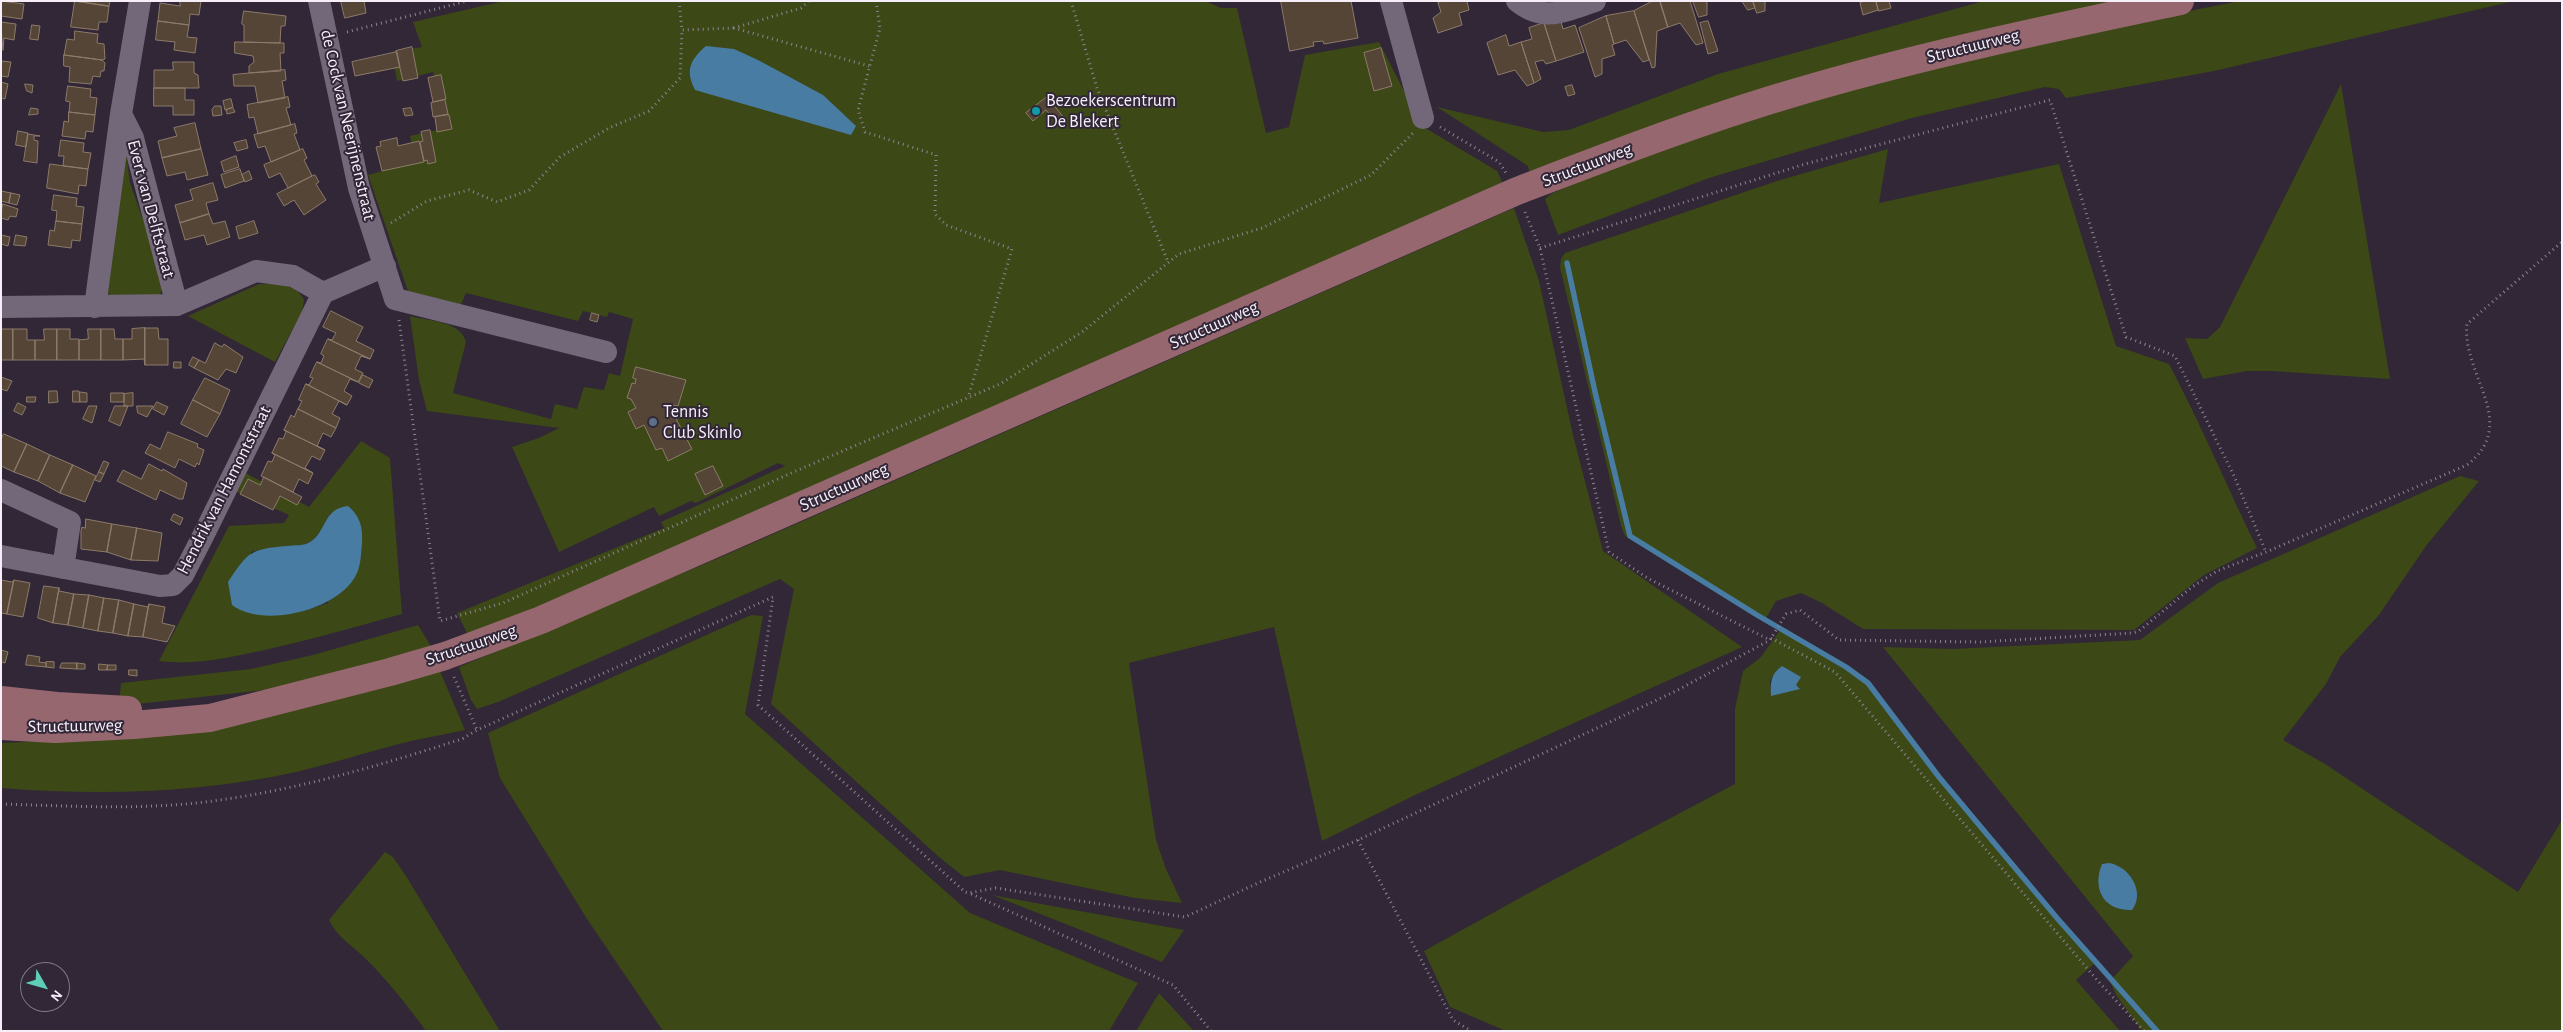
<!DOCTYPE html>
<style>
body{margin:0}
#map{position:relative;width:2563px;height:1032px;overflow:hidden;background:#312737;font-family:"Alegreya Sans",sans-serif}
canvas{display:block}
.frame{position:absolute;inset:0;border:2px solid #f6effa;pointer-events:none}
.north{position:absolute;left:20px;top:962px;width:50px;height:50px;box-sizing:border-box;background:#312737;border:1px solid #807785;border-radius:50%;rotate:128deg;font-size:14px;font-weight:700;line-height:20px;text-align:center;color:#f6effa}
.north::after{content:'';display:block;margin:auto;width:18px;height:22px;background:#5eceb8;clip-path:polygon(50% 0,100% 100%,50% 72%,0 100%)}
</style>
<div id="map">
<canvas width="2563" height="1032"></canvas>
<div class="frame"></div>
<div class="north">N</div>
</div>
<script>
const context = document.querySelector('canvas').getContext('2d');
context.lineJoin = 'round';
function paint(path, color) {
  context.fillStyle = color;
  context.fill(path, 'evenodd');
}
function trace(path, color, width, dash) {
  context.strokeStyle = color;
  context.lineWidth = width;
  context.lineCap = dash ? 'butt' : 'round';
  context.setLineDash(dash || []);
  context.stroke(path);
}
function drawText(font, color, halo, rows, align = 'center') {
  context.font = font + ' "Alegreya Sans",sans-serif';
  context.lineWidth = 4;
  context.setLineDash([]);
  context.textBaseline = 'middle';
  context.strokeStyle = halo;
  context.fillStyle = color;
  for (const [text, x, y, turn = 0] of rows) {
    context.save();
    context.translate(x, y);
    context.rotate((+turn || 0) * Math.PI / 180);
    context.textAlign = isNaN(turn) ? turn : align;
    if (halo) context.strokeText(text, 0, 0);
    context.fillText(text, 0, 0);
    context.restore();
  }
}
paint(new Path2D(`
 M504,1H1205L1221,8H1237L1266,133L1289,127L1305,55L1379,42L1422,126L1497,171L1504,186L469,637L457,613L664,528L661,522L785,466L778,463L696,503L691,501L659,516L654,507L559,552L512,447L539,438L559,428L427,411L419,380L410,316C428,321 461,321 466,342L453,393L551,419L555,404L577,409L584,387L604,390L609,373L620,376L633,319L609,312L607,317L583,311L578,321L466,293L460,307L409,294L368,175L416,162L410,136L446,128L433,72L397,81L392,52L422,47L413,22Z
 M1984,1H2130L1969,33L1816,73L1534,174L1529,171L1528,166L1437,107L1543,132L1569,130L1718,74Z
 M2240,1H2514L2214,71L2066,98L2059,89L2045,87L1912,118L1709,178L1558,235L1545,199L1551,194L1598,173L1668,147L1804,102L1965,55Z
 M2341,84L2390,379L2272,371H2247L2203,379L2185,338L2207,339L2220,327Z
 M125,144L130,183L165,282L160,295L111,296L105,291Z
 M1888,149L1879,203L2059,164L2116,346L2169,364C2201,424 2227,487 2257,548L2204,575L2134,630L1863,629L1822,603L1801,593L1776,601L1765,620L1625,536L1621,526L1560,267L1561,259L1565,253L1777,181Z
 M1514,208L1539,281L1573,435L1603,551L1742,647L1415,795L1322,841L1274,627L1129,663L1156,840L1166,869L1182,903L1135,898L1000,870L964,877L939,857L771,704L794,589L780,579L498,702L477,709L471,700L459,667L721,557Z
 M259,284C274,284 297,283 304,300L302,312L275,362L188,316Z
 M361,441L390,458L402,614C358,626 314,639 269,649C231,657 197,666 159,661L229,526L284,523L289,515L231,489L240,470L309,507ZM331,513L328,603L303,611L265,615L251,552C267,547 303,549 313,540C321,533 325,521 331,513Z
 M2460,476L2479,481L2426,546L2379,615L2340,657L2326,684L2283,740L2325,764L2518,892L2562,820V1031H2142L2116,995L2110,981L2133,956L1883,647L1952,649L2140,640L2218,583Z
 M751,615L763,616L745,714L970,913L1138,983L1109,1031H663L587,919L500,778L488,733Z
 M418,625L432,648L274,689L137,704H119L121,683L251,669L313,655Z
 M1781,629L1866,682L1936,774L2094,964L2076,980L2120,1031H1506L1450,1007L1424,951L1538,888L1735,784V709L1743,671L1760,658ZM1773,676L1800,688L1771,695L1770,681Z
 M440,671L465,730C443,735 421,738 399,744C364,753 330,764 296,772C200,793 99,796 1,788V743L68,740Z
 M385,852L393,857L406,876L500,1031H426C407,1005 388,981 366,959C353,946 336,936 329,920Z
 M992,895L1184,930L1162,962Z
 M1159,993L1194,1031H1136Z`), '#3c4816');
paint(new Path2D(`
 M706,46L734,49L758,60L823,95L856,126L851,135L695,90C685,70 690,60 706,46Z
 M348,506C360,516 363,527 362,543C361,553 361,564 357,573C341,610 263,629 232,605L228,582C248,552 250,549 287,546C294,545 304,546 310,542C327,532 322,509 348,506Z
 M1782,666L1801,677L1796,685L1800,689L1771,696C1770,682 1771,674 1782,666Z
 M2109,863C2129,866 2146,892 2132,910C2103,911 2092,888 2102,864Z`), '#487ca3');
trace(new Path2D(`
 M1567,263L1595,392L1630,536L1757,615L1846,667L1868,683L1939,777L2057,918L2157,1031`), '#487ca3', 5.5);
const building = new Path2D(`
 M1,1L24,4L22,19L1,16Z
 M75,1L109,6L107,22H99L98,30L71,27Z
 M75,1H110L109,6Z
 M180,1H201L199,15L190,14L189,25L158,21L160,3L180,6Z
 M341,1H364L366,13L345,18Z
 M1281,1H1351L1358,38L1324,44L1323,41L1313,42L1314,46L1290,51Z
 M1443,1H1467L1469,10L1459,13L1462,25L1438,33L1433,18L1441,12L1438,3Z
 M1653,1H1660L1668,27L1657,31L1655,67L1652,68L1634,11Z
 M1660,1H1690L1703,43L1696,45L1680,23L1668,27Z
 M1693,1H1707V15L1699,17Z
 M1742,1H1753L1755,8L1748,10Z
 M1753,1H1765V11L1757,13Z
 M1865,1H1876L1878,10L1863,15L1860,3Z
 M1876,1H1889L1891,8L1879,11Z
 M244,11L286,16L285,26H281L280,43L244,42V25L242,24Z
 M1634,11L1649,60L1643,62L1626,40L1614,44L1606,16Z
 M1606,16L1614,44L1612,45L1615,55L1602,59V74L1595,77L1579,28Z
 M1560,18L1563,29L1575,25L1584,52L1556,61L1544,23Z
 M158,21L189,25L187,37L197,38L195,53L174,50L175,42L156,40Z
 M1708,21L1718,51L1708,54L1700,23Z
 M1,22L16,24L14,40L4,38L3,50Z
 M1544,23L1556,61L1546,64L1543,60L1535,62L1541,79L1534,83L1521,42L1532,39L1529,28Z
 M32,25L40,26L38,40L30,39Z
 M75,31L98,34L97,43L104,44L105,59L102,60L64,55L67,39L74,40Z
 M1506,35L1509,46L1521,42L1534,83L1527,86L1515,70L1498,75L1487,43Z
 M235,42L284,43V53H280L281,71L249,73V66L254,62L253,56L235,53Z
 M412,47L418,78L403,81L396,51Z
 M1381,48L1392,86L1374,91L1364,53Z
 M397,52L400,67L355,76L352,62Z
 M64,55L102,60L105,63L104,71H101L100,77L93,76L91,84L69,82L70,67L64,66Z
 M1,61L11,62L8,77L1,76Z
 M173,62H194V73L198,75L199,88H154V70H173Z
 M285,70L286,80L282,81L285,98L258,103L255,86H234L233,75Z
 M441,75L446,99L433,102L428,78Z
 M1,82L8,84L5,99L1,98Z
 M25,84L33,85L32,93L27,91Z
 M1572,85L1575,94L1568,96L1565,87Z
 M68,86L91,89L90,97L97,98L95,115L69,112L70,102L66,101Z
 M154,88H185V100H194V115H173V106H154Z
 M288,97L290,107L286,108L291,125L258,134L254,117L249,118L247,105Z
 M1047,97L1065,119L1058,124L1046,110L1033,121L1026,113Z
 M231,99L233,107L225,110L223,101Z
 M445,100L448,114L433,117L431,103Z
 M215,106H221L222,115L213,116L212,110Z
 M31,108L38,109V114L29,115Z
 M233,108L235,112L227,114L226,110Z
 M411,108L413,115L405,116L403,109Z
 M69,112L95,115L93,132L86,131L85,139L62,136L64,121L68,122Z
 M449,115L452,129L437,132L435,117Z
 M195,123L201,149L162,158L158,141L177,136L174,128Z
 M295,124L297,133L294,134L300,150L271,162L265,146L258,148L254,135Z
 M430,130L436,162L428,164L427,160L424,161L420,142L423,141L421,132Z
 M18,131L28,133L26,147L16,145Z
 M28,134L40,136H34V140L38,141L37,163L24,161Z
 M397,138L398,146L419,141L424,162L382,171L376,147L381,146L380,142Z
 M61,140L84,143L83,152L91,153L88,169L63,166L64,156H59Z
 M246,140L248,148L237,151L234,143Z
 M201,149L208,175L187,180L185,172L167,176L162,158Z
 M303,149L307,158L304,160L312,176L288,188L280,173L269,178L264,165Z
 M236,156L239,167L224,172L221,162Z
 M50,164L88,169L86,186L79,185L78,194L47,188Z
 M240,169L244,181L225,188L221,175Z
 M249,171L252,179L245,182L242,175Z
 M315,175L319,182L316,184L326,200L304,215L294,200L284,206L277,194Z
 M213,183L218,200L206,203L209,214L180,223L175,205L193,200L190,190Z
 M1,191L11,193L9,203L1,201Z
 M11,193L20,195L17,205L9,203Z
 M54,195L77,198L76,206L84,207L82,224L56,221L57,211L52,210Z
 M3,204L18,209L16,217L10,216L8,220L1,218Z
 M209,214L213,224L225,221L230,237L207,245L204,235L185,240L180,223Z
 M56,221L82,224L80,241L72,240L71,248L48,245L50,230L54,231Z
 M254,221L258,233L239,239L236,227Z
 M1,235L10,237L8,246L1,244Z
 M16,235L27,237L25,246L14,245Z
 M331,311L363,327L356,341L374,350L370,359L328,339L332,340L336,333L323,327Z
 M592,313L599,315L597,322L590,320Z
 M145,328H158L159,339H168V365H145Z
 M145,328V365L144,359L123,360V339H132V329Z
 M1,329H13V360H1Z
 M13,329H27V340H35V360H13Z
 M44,329H57V360H35V340H44Z
 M57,329H70V339H79V360H57Z
 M88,329H101V360H79V340L88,339Z
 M101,329H114L115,339H123V360H101Z
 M328,339L370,359L361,356L355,369L363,373L358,382L317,362L321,363L324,356L321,354Z
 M215,343L222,347L224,344L243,357L236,373L226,369L218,380L194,368L199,360L205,363Z
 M193,357L199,360L194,368L189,365Z
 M174,362H181V368H174Z
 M317,362L358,382L350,379L344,391L352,396L347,405L306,384L309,385L313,378L310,377Z
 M636,367L686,380L678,406L672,405L671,409L692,449L668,461L662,448L656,450L644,425L636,429L628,412L636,408L631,399L627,398L632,383L635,384L636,379L633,378Z
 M363,375L373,380L369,388L359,383Z
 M1,377L12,381L7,391L1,389Z
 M205,378L230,390L220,414L193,400Z
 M306,384L347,405L339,401L332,414L340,418L336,428L298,409L302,401L299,400Z
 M49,391H57L58,402L49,403Z
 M73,391H79L80,402H73Z
 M80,392L87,393V402H80Z
 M111,393H124V402H111Z
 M133,393V406H124V394Z
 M27,397H36L35,402H27Z
 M193,400L220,414L207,437L181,424Z
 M157,402L168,407L164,415L153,409Z
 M18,403L26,407L22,415L14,411Z
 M89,406H97L92,423L83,419Z
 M115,406H128L120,426L109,421Z
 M137,406H153L147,417L138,413Z
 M298,409L336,428L331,437L323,433L317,446L325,450L284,430L291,415L294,417Z
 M284,430L325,450L320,460L312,456L305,468L313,473L272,453L279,438L283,439L286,432Z
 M168,432L198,444L197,447L204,450L199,465L197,463L195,467L179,459L175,468L145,453L150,444L160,449Z
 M4,434L27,444L14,472L1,466V439Z
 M27,444L50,455L38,481L14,472Z
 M272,453L313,473L308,484L299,479L293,492L261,476L268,461L272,462L275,455Z
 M50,455L73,465L60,493L38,481Z
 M104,461L109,463L104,474L99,472Z
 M149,464L162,471L163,469L187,483L183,499H179L160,490L156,500L117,481L123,470L141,479Z
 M73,465L96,476L85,502L60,493Z
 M713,466L723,486L705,495L695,474Z
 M99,472L104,474L100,482L95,480Z
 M264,477L302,497L297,505L280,496L273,510L240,494L248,479L260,485Z
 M174,514L183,518L180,525L171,520Z
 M86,519L112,524L107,552L81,549V531L82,527L85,528Z
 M112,524L137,528L131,560L107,552Z
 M137,528L162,533L158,561L131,560Z
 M1,580L12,582L14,580L7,614L1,613Z
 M14,580L30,583L23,617L7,614Z
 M44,586L59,588L53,623L38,618Z
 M59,588V591L74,594L68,625L53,623Z
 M74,594L89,595L83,628L68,625Z
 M89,595L104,598L98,631L83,628Z
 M104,598L119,600L113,633L98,631Z
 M119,600L134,604L128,636L113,633Z
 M134,604L148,607L149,604L143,637L128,636Z
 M149,604L165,607L162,623L175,626L167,642L143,637Z
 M1,650L8,652L5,663L1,662Z
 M28,655L40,657L39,662L46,663V667L26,665Z
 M54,662V668L46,667V662Z
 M62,663H77V669L60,668Z
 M77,663L85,664V669H77Z
 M99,664L108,665L107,670H99Z
 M108,665H116V670H107Z
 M129,670H137V676L129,675Z`);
paint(building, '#554536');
trace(building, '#8c7b6a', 1);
trace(new Path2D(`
 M679,1L682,30
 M809,1L801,8L734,28L869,66
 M876,1L880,28L858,110L865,132L936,155L935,214L946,225L1012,249L968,398
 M1071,1L1097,88L1168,262
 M347,32L467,1
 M1440,127L1499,162L1506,173
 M1525,212L1540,248L1609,552L1649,579L1770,640
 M391,223L427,201L469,190L497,202L529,190L560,157L609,128L649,111L680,78L682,30L734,28
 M1540,248L1805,164L2050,100L2126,337L2175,356L2234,476L2266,552
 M399,320L440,621L503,603L798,470L1000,384L1082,332L1179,254L1262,228L1371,175L1413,133
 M1771,638L1835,672L2097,980L2144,1031
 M454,677L477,730
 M1,804C69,806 138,810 205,802C294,791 378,766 462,739L477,730L773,597L758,705L965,892L969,893
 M1358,840L1453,1020L1471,1031
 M1211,1031L1173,985L969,893L996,888L1185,917L1258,883L1358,840L1676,691L1770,640L1786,614L1800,610L1839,640L1980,642L2132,633L2139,631L2192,587L2217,571L2266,552L2467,465C2521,423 2461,374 2467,324L2562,242`), '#8d8492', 3, [1, 4]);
trace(new Path2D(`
 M319,1L359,188L395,299L606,352
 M1391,1L1423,118
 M1517,1C1544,23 1565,11 1595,1
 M121,114L133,138L177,305
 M1,307L177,305L256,271L293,276L323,293
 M95,307L121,114L140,1
 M1,490L70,522L63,568
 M1,556L160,586L173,585L183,575L203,536L323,293L385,266`), '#73677a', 22);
trace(new Path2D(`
 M1,700L57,706L128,710
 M1,726L55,729L134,725L210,718L390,672L445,656L541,620L1517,191C1606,157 1696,122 1787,95C1917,56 2048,29 2180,1`), '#976770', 28);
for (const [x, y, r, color] of [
 [1036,111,5,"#0f9aa8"],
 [653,422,5,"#5c6f8a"]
]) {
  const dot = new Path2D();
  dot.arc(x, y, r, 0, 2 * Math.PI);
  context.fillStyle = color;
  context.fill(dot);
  trace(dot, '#312737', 2);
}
drawText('18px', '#f6effa', '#312737', [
 ["Structuurweg",1973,46,-14],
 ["de Cock van Neerijnenstraat",348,125,77],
 ["Structuurweg",1587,165,-21],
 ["Evert van Delftstraat",151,209,75],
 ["Structuurweg",1214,325,-24],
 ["Structuurweg",844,487,-24],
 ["Hendrik van Hamontstraat",224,490,-63],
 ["Structuurweg",471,645,-19],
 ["Structuurweg",75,726,-1]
]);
drawText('18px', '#f6effa', '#312737', [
 ["Bezoekerscentrum",1046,101],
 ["De Blekert",1046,122],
 ["Tennis",663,412],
 ["Club Skinlo",663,433]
], 'left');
</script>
